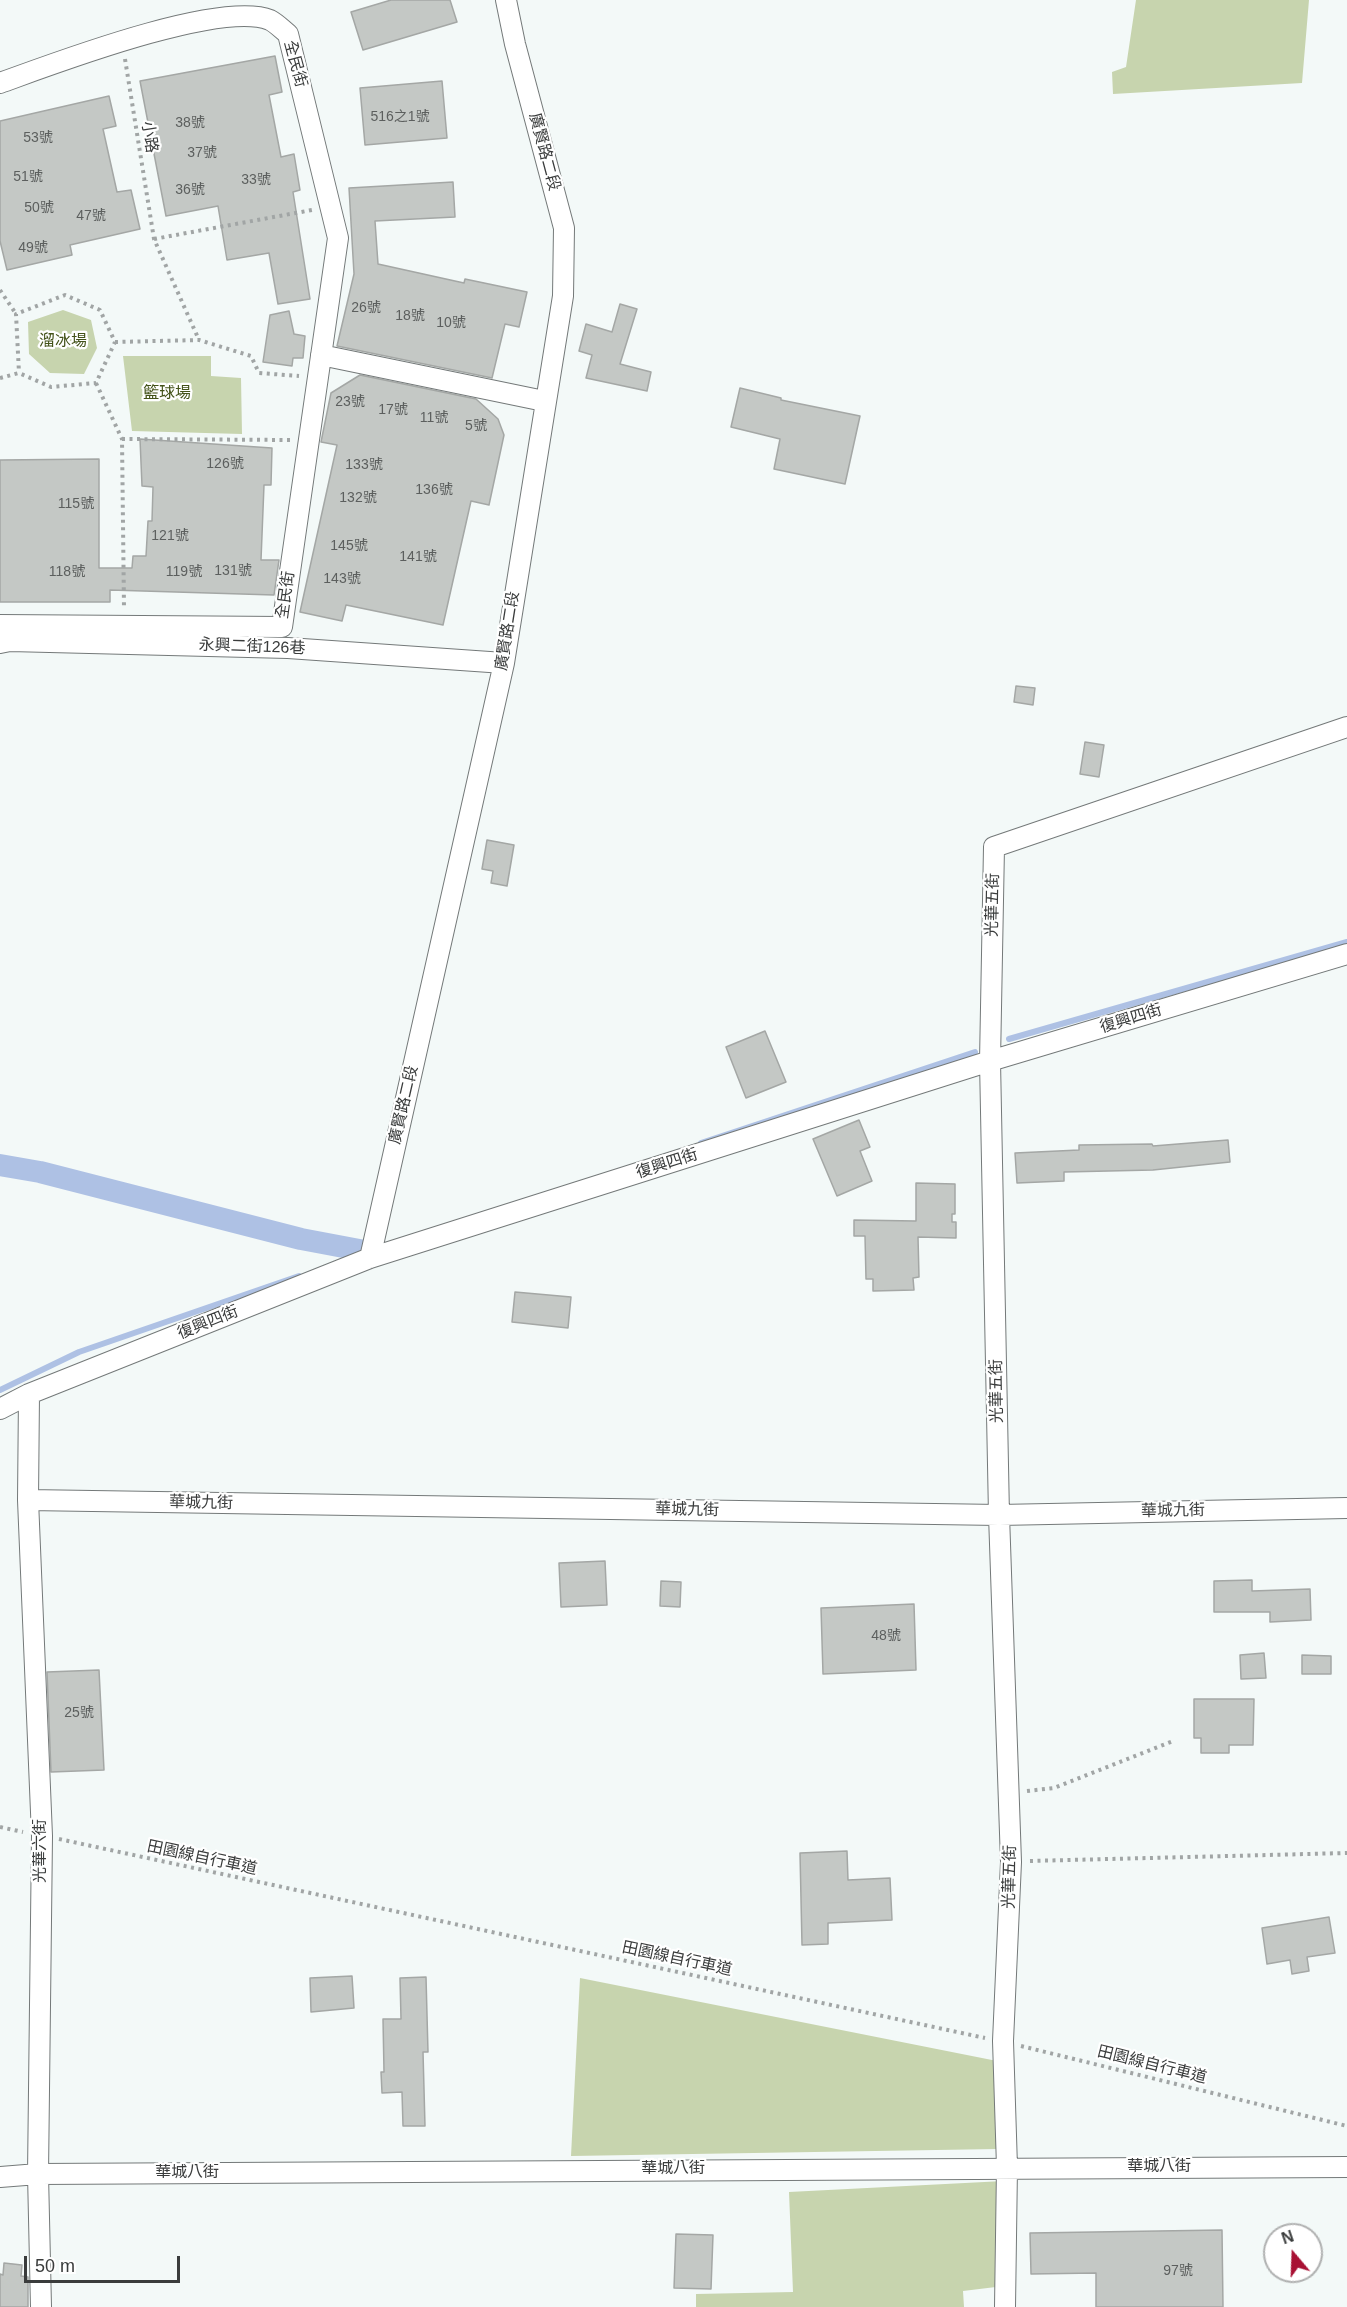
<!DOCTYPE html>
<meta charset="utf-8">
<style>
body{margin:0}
#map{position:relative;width:1347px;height:2307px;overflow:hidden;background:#f3f9f8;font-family:Arial,sans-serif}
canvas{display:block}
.north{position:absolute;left:1263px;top:2223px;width:60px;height:60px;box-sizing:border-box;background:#fff;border:2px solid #b0b1b1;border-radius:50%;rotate:341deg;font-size:16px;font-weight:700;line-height:24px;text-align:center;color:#3a3c3c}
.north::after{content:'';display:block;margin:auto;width:21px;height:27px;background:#a81033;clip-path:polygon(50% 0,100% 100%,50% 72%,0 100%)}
.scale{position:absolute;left:24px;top:2256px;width:156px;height:27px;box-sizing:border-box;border:3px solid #3a3c3c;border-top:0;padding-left:8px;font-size:18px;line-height:21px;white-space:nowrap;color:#3a3c3c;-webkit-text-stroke:4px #fff;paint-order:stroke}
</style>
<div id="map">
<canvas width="1347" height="2307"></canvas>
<div class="north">N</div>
<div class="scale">50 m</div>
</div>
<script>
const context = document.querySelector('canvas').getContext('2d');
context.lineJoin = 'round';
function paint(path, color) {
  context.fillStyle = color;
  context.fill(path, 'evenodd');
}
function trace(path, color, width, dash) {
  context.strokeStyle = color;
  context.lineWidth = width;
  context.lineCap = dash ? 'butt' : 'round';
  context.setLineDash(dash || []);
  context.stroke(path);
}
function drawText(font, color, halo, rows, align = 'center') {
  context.font = font + ' Arial,"Noto Sans TC",sans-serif';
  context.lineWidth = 4.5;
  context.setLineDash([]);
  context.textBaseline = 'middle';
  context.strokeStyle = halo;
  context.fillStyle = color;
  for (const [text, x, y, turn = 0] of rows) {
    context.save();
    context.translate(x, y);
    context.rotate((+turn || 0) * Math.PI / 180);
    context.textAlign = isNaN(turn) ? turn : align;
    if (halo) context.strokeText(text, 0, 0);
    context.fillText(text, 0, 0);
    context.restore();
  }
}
paint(new Path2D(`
 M1136,0H1309L1302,83L1113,94L1112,72L1126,67Z
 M63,310L91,320L97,348L84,374L50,373L29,354L28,322Z
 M123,356H211V376L241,378L242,434L132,431Z
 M580,1978L997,2061V2149L571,2156Z
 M1004,2181V2286L963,2291L964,2307H696V2294L793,2292L789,2192Z`), '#c7d4ae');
trace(new Path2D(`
 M1009,1039L1347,942
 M701,1143L975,1052
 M0,1390L79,1352L299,1276`), '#aec1e4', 6);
trace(new Path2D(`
 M0,1165L40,1172L301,1239L370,1252`), '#aec1e4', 22);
const building = new Path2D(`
 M391,0H450L457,22L363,50L351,12Z
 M275,56L282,92L269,95L281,157L294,154L300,190L293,192L310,299L278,304L269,253L227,260L218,206L166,216L140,81Z
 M442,81L447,138L365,145L360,88Z
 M109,96L116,126L103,129L117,192L131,190L140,229L70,245L72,255L7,270L0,241V121Z
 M453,182L455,217L375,221L378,264L464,283L465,279L527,292L519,327L505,324L492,378L337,346L354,274L349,188Z
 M620,304L637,309L620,364L651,372L647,391L586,378L592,355L579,351L586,324L612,332Z
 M289,311L294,334L305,336L303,358H293L292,366L263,362L270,315Z
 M360,375L476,399L498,419L504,435L489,505L471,501L443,625L346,605L342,621L300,612L337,445L321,442L331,393Z
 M740,388L781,398V400L860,416L845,484L774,469L780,439L731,427Z
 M140,439L272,448L271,485H264L261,560H279L274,595L110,590V602H0V460L99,459V568H132L133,556H146L148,521H152L153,487L142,486Z
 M1016,686L1035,688L1033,705L1014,702Z
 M1085,742L1104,745L1099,777L1080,774Z
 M487,840L514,845L507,886L491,883L493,871L482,869Z
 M765,1031L786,1082L746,1098L726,1047Z
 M859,1120L870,1147L860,1151L872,1181L837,1196L813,1139Z
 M1228,1140L1230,1162L1153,1170L1064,1172V1181L1017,1183L1015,1153L1079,1150V1145L1152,1144L1153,1146Z
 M916,1183L955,1184V1214H952V1222H956V1238L918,1237L919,1277L913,1278L914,1290L873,1291V1279H866L865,1236H854V1220L916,1221Z
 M515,1292L571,1297L568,1328L512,1322Z
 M605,1561L607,1605L561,1607L559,1563Z
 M1252,1580V1591L1310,1589L1311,1620L1270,1622V1612H1214V1581Z
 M661,1581L681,1582L680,1607L660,1606Z
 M914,1604L916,1670L823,1674L821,1608Z
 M1264,1653L1266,1678L1241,1679L1240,1655Z
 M1302,1655L1331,1656V1674H1302Z
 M99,1670L104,1770L51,1772L47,1672Z
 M1194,1699H1254L1253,1745H1229V1753H1201V1738H1194Z
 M847,1851L848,1880L890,1878L892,1920L828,1923V1944L802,1945L800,1853Z
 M1329,1917L1335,1953L1307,1957L1309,1971L1292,1974L1290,1960L1267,1964L1262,1928Z
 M352,1976L354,2008L311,2012L310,1978Z
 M426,1977L428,2052H423L425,2126H403L402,2092L382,2093L381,2072H384L383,2019H401L400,1978Z
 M1222,2230L1223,2307H1096V2273L1031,2274L1030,2233Z
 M676,2234L713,2235L711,2289L674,2288Z
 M4,2263L22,2265L21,2276L28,2277V2307H0V2274L3,2275Z`);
paint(building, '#c4c8c5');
trace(building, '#a4a7a5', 1.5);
const minor = new Path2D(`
 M0,83C53,64 220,0 270,20C276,23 283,30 288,34L338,238L282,627L0,625
 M321,355L544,401
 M0,643L10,641L288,648L504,663
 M370,1258L504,663L563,296L564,228L515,44L506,0
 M29,1394L28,1500L42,1836L38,2174L41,2307
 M0,1409L29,1394L370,1258L990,1061L1347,954
 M28,1500L999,1515L1347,1508
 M0,2177L38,2174L1347,2167
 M1005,2307L1007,2167L1003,2041L1011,1862L999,1515L990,1061L994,847L1347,727`);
trace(minor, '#747979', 22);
trace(new Path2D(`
 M125,59L154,239L199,340
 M154,239L312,210
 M0,290L16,314
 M115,342L199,340L251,356L259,373L299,376
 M0,378L19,373L51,387L96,383L115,342L100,310L65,295L16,314L19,373
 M96,383L122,439L124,608
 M122,439L292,440
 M1027,1791L1054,1788L1173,1741
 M0,1827L23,1832
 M59,1839L985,2038
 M1030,1861L1347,1853
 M1021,2046L1347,2126`), '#a1a5a5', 4, [3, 4.5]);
trace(minor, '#fff', 20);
drawText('14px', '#5c5f5e', null, [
 ["516之1號",400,117],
 ["38號",190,123],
 ["53號",38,138],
 ["37號",202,153],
 ["51號",28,177],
 ["33號",256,180],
 ["36號",190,190],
 ["50號",39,208],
 ["47號",91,216],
 ["49號",33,248],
 ["26號",366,308],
 ["18號",410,316],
 ["10號",451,323],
 ["23號",350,402],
 ["17號",393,410],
 ["11號",434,418],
 ["5號",476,426],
 ["126號",225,464],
 ["133號",364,465],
 ["136號",434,490],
 ["132號",358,498],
 ["115號",76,504],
 ["121號",170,536],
 ["145號",349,546],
 ["141號",418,557],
 ["131號",233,571],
 ["118號",67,572],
 ["119號",184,572],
 ["143號",342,579],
 ["48號",886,1636],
 ["25號",79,1713],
 ["97號",1178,2271]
]);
drawText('16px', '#3a3c3c', '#fff', [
 ["全民街",295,64,75],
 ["小路",149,137,81],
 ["廣賢路二段",544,152,75],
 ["全民街",286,595,-82],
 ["廣賢路二段",508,631,-81],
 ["永興二街126巷",252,647,2],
 ["光華五街",993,905,-89],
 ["復興四街",1131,1019,-17],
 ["廣賢路二段",404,1105,-77],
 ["復興四街",667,1164,-18],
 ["復興四街",208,1323,-22],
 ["光華五街",997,1391,-91],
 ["華城九街",201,1503,1],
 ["華城九街",687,1510,1],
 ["華城九街",1173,1511,-1],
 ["光華六街",41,1851,-90],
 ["田園線自行車道",202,1858,12],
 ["光華五街",1010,1877,-89],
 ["田園線自行車道",677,1959,12],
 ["田園線自行車道",1152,2065,14],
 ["華城八街",1159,2167],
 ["華城八街",673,2169],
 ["華城八街",187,2173]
]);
drawText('16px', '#435219', '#fff', [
 ["溜冰場",63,342],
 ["籃球場",167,394]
]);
</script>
